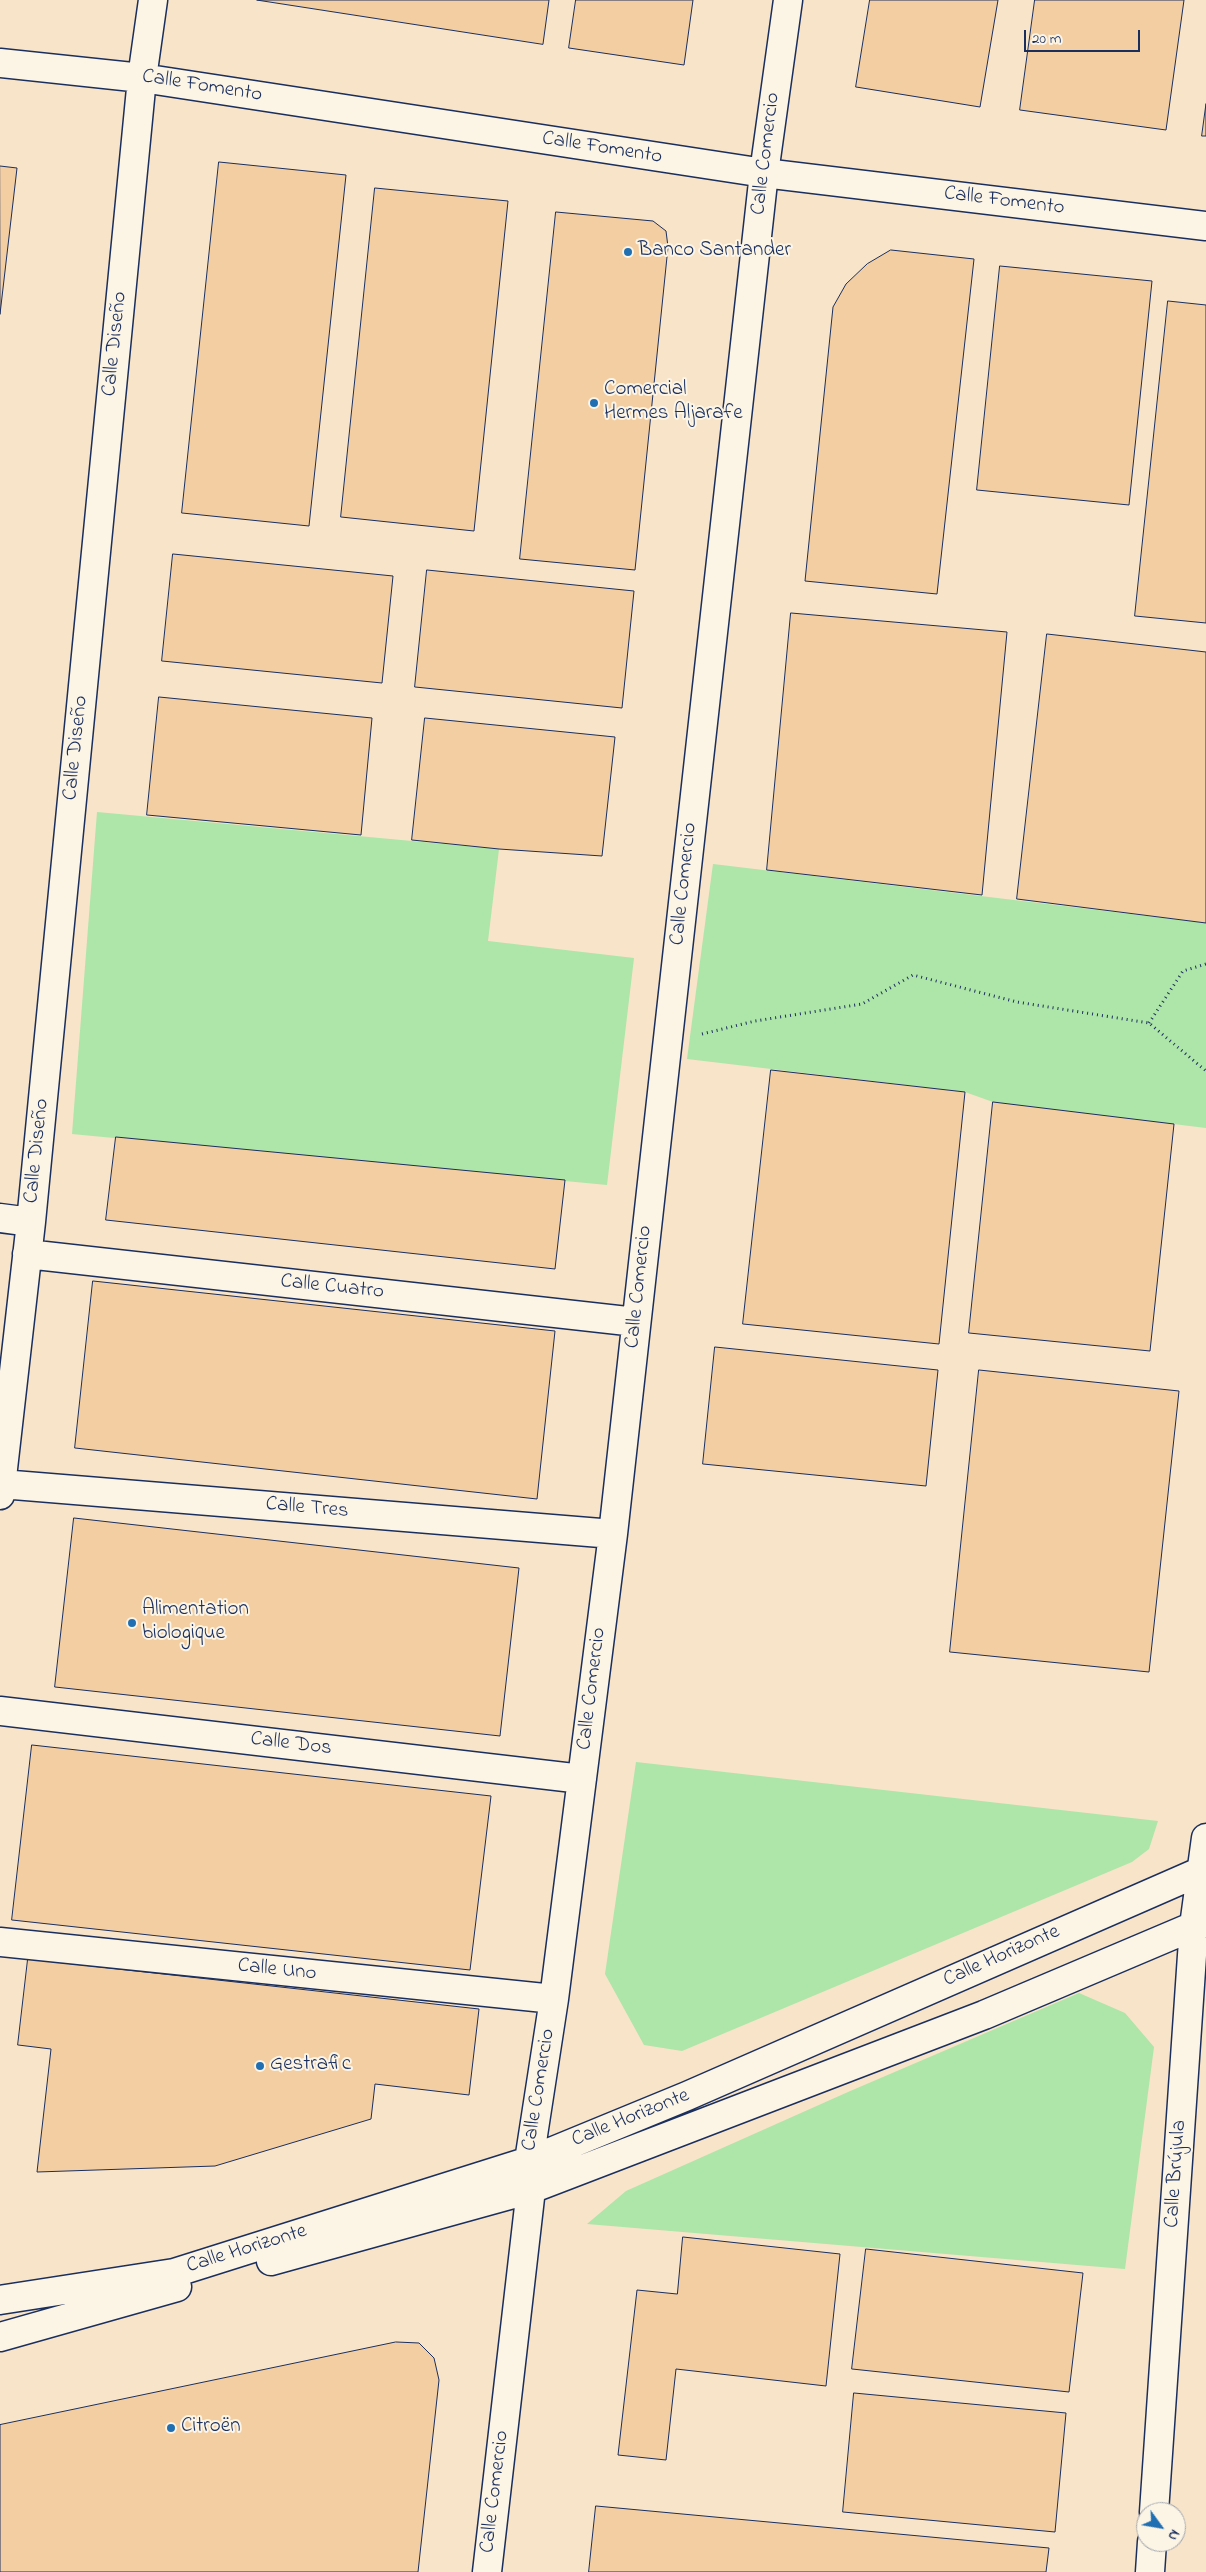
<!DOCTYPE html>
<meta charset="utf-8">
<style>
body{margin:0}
#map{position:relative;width:1206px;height:2572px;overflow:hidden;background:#faedd8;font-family:"Indie Flower",sans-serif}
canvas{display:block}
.north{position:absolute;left:1136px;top:2502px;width:50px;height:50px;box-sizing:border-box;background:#fcf5e5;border:1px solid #a2a6af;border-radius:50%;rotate:122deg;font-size:14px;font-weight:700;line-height:20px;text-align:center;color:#1b2f5e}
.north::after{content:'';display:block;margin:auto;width:18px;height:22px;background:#1f6fb2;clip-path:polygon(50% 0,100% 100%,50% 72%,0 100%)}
.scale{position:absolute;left:1024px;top:30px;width:116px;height:22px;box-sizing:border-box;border:2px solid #1b2f5e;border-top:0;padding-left:6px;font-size:15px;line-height:18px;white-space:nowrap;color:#1b2f5e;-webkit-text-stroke:4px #fcf5e5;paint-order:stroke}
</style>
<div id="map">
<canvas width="1206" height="2572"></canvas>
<div class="north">N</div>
<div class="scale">20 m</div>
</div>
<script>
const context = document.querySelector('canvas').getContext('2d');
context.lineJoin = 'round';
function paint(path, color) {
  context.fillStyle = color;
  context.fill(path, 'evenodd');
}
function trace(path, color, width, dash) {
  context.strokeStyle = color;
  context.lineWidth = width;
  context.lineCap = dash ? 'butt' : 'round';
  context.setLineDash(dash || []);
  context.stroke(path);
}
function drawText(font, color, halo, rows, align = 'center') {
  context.font = font + ' "Indie Flower",sans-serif';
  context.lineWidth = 4;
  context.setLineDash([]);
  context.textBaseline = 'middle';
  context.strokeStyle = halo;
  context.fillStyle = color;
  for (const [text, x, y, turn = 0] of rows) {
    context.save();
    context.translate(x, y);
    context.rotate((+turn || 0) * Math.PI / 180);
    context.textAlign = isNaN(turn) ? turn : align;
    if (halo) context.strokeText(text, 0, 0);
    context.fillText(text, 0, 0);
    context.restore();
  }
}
paint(new Path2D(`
 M0,0H1206V2572H0ZM1146,2512H1176V2542H1146Z`), '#f8e4c8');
paint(new Path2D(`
 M97,812L499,849L488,941L634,958L607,1185L72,1134Z
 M713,864L1206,923V1128L993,1102L965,1092L687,1059Z
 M636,1762L1158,1821L1149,1849L1132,1862L682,2051L644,2045L605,1974Z
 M1079,1993L1125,2013L1154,2047L1125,2269L587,2224L626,2191L848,2092Z`), '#aee5a9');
const building = new Path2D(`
 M257,0H549L543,44Z
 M576,0H693L684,65L569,48Z
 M870,0H998L980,107L856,87Z
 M1035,0H1184L1166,130L1020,110Z
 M1206,104V136H1202Z
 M219,162L346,175L309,526L182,513Z
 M0,166L17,168L0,314Z
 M375,188L508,201L474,531L341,517Z
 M556,212L653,221L666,231L668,247L635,570L520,559Z
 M891,250L974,259L937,594L805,581L833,307L846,284L867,264Z
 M1000,266L1152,281L1129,505L977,490Z
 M1168,301L1206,305V623L1135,616Z
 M173,554L393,576L382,683L162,661Z
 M427,570L634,591L622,708L415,687Z
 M791,613L1007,632L982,895L767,870Z
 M1047,634L1206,652V923L1017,899Z
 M159,697L372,718L361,835L147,815Z
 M425,718L615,737L602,856L499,849L412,840Z
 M771,1070L965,1092L939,1344L743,1324Z
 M993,1102L1174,1124L1150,1351L969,1333Z
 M116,1137L565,1180L555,1269L106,1220Z
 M93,1281L555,1331L537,1499L75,1448Z
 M715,1347L938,1370L926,1486L703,1464Z
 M979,1370L1179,1391L1149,1672L950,1652Z
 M74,1518L519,1568L500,1736L55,1687Z
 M32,1745L491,1796L470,1970L12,1920Z
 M28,1959L479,2009L469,2095L375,2084L371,2119L215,2166L37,2172L51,2049L18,2045Z
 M683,2237L840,2254L826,2386L676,2369L666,2460L618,2455L637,2290L677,2294Z
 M866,2249L1083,2273L1069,2392L852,2369Z
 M396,2342L419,2343L434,2358L439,2380L418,2572H0V2425Z
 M854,2393L1066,2413L1055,2532L843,2512Z
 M596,2506L1049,2548L1046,2572H589Z`);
paint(building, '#f3cea3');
trace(building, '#1b2f5e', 1);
const minor = new Path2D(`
 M0,63L142,78L764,173L1206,226
 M0,1218L31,1222
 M27,1254L636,1322
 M1,1484L613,1534
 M0,1495L31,1222L142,78L153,0
 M0,1711L582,1779
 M0,1942L554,1999
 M271,2261L531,2189L984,2015L1194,1926L1206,1923
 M0,2300L174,2273L529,2161L687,2096L1206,1869
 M0,2337L177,2287
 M1154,2512L1194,1926L1206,1838
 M487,2572L531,2189L529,2161L554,1999L613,1534L764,173L788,0
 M1150,2572L1152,2542`);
trace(minor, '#1b2f5e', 31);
trace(new Path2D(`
 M1149,1023L1183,971L1206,964
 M702,1034L755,1021L862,1004L913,975L1017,1002L1149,1023L1206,1071`), '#1b2f5e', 3, [1, 4]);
trace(minor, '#fcf5e5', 28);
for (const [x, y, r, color] of [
 [628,252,5,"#1f6fb2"],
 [594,403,5,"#1f6fb2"],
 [132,1623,5,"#1f6fb2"],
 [260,2066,5,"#1f6fb2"],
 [171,2428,5,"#1f6fb2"]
]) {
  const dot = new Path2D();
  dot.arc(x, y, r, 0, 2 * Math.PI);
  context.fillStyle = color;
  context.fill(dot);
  trace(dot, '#fcf5e5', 2);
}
drawText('21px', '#1b2f5e', '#fcf5e5', [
 ["Calle Fomento",202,87,9],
 ["Calle Fomento",602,149,9],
 ["Calle Comercio",767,154,-83],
 ["Calle Fomento",1004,202,7],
 ["Calle Diseño",116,344,-84],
 ["Calle Diseño",77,748,-84],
 ["Calle Comercio",685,884,-84],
 ["Calle Diseño",38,1151,-84],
 ["Calle Comercio",640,1287,-84],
 ["Calle Cuatro",332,1288,6],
 ["Calle Tres",307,1509,5],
 ["Calle Comercio",593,1689,-83],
 ["Calle Dos",291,1745,7],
 ["Calle Horizonte",1002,1957,-24],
 ["Calle Uno",277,1971,6],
 ["Calle Comercio",540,2090,-81],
 ["Calle Horizonte",631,2119,-22],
 ["Calle Brújula",1177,2174,-86],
 ["Calle Horizonte",247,2250,-17],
 ["Calle Comercio",496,2492,-83]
]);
drawText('21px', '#1b2f5e', '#fcf5e5', [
 ["Banco Santander",638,252],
 ["Comercial",604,391],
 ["Hermes Aljarafe",604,415],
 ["Alimentation",142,1611],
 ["biologique",142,1635],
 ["Gestrafic",270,2066],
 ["Citroën",181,2428]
], 'left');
</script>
